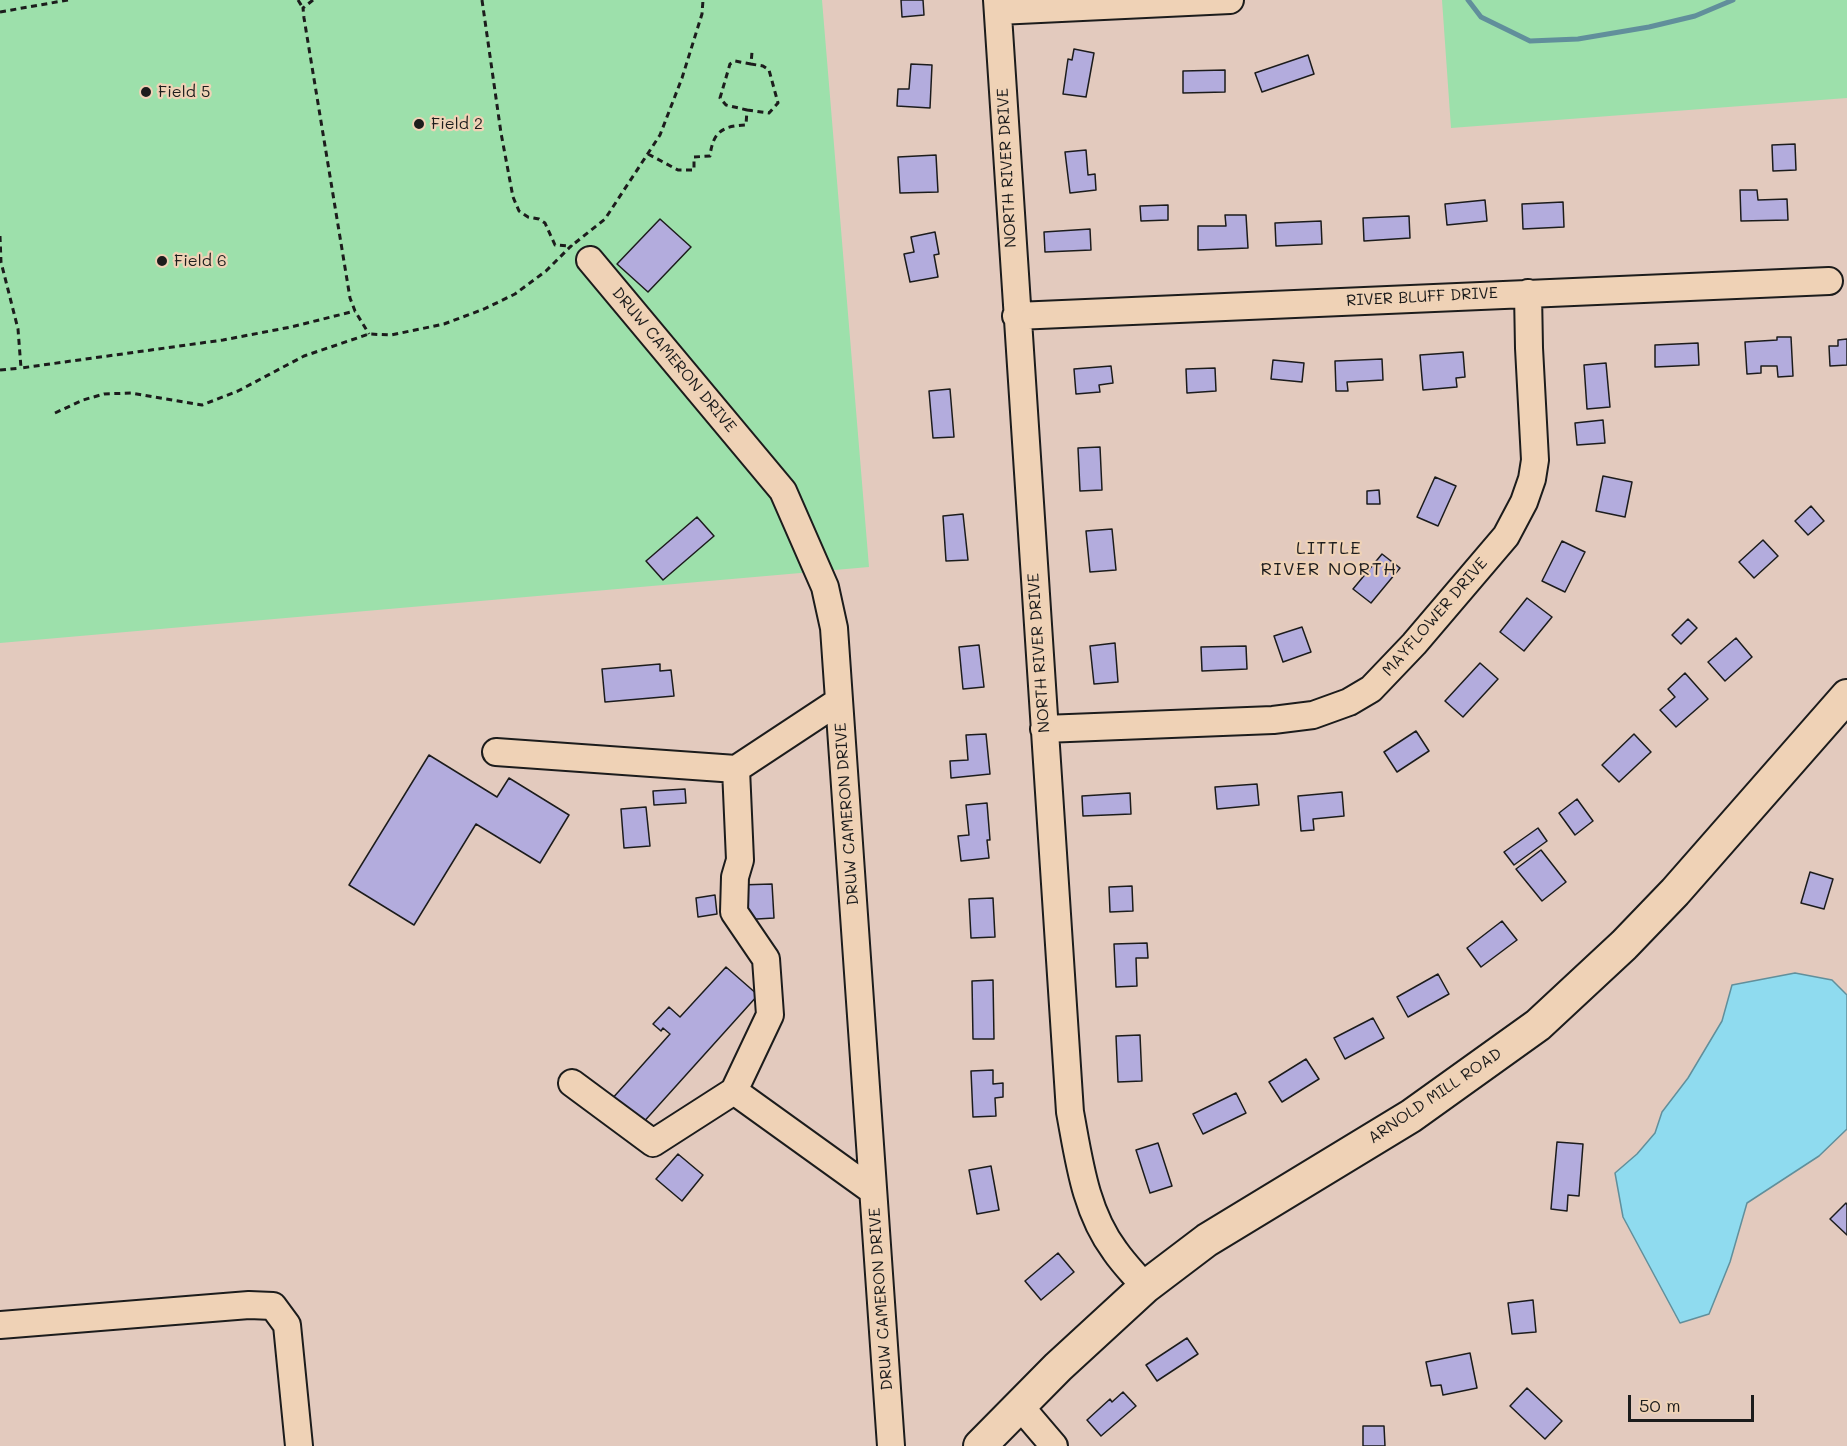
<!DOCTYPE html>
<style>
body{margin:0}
#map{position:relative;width:1847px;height:1446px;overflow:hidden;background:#e3cabe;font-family:Mali,sans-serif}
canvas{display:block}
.scale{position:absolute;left:1628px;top:1395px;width:126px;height:27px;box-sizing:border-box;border:3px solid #1c1c1c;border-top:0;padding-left:8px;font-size:18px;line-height:21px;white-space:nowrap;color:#1c1c1c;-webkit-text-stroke:4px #efd2b6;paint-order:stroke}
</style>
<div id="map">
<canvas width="1847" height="1446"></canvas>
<div class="scale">50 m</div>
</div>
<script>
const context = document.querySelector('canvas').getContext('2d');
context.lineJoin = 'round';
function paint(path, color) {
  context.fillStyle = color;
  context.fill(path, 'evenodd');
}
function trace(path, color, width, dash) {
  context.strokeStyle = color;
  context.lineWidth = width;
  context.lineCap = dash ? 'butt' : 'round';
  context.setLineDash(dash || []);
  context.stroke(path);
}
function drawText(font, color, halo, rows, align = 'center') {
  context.font = font + ' Mali,sans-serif';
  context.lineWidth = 4.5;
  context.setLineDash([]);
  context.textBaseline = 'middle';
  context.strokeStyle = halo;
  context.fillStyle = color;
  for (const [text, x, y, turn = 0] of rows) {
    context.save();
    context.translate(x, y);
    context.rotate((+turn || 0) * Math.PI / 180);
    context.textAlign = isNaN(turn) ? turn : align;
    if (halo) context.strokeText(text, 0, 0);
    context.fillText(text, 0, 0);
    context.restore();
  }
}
paint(new Path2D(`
 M0,0H822L869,567L0,643Z
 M1442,0H1847V98L1451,128Z`), '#9de0ab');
const water = new Path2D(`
 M1795,973L1832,980L1847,995V1129L1819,1156L1747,1203L1730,1262L1709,1314L1680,1323L1623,1217L1615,1173L1637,1154L1655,1133L1662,1112L1688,1078L1722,1021L1732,985Z`);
paint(water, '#8fdbef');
trace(water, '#618f9b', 1.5);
trace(new Path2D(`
 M1468,0L1481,17L1530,41L1578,39L1649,27L1695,16L1733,0`), '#618f9b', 5);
const building = new Path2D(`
 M901,0H923L924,15L902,17Z
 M1074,49L1094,53L1086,97L1063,94L1068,59L1072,60Z
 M1308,55L1314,74L1262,92L1255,73Z
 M911,64L932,65L930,108L897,106L898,89H909Z
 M1225,70V92L1183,93V71Z
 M1795,144L1796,170L1773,171L1772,145Z
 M1086,150L1088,175L1095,174L1096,190L1070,193L1065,152Z
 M936,155L938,192L900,193L898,157Z
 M1740,190H1757L1758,200L1787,199L1788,220L1741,221Z
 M1485,200L1487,221L1447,225L1445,204Z
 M1563,202L1564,227L1523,229L1522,204Z
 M1168,205V220L1141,221L1140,206Z
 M1225,215H1246L1248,248L1198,250V226H1226Z
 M1409,216L1410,238L1364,241L1363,218Z
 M660,219L691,247L648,292L617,264Z
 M1321,221L1322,244L1276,246L1275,223Z
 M1090,229L1091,250L1045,252L1044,232Z
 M935,232L939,254L934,255L938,277L910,282L904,254L914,252L911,237Z
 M1777,337H1791L1793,376L1778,377L1777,366H1761V373L1747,374L1745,342L1777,340Z
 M1847,339V365L1830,366L1829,346H1838V340Z
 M1698,343L1699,365L1655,367V345Z
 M1463,352L1465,377L1456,378L1457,387L1423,390L1420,355Z
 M1382,359L1383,380L1347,382L1348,391H1336L1335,361Z
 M1273,360L1304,363L1302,382L1271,379Z
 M1606,363L1610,407L1587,409L1584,365Z
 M1111,366L1113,383L1099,385L1100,392L1076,394L1074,369Z
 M1215,368L1216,391L1187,393L1186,369Z
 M950,389L954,437L933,438L929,391Z
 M1603,420L1605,443L1577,445L1575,423Z
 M1100,447L1102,490L1080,491L1078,448Z
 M1603,476L1632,482L1625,517L1596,511Z
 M1435,477L1456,486L1438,526L1417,517Z
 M1379,490L1380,504H1367V491Z
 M1811,506L1824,521L1808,535L1795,521Z
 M963,514L968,560L946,561L943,516Z
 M697,517L714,536L663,580L646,561Z
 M1112,529L1116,570L1090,572L1086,531Z
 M1763,540L1778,556L1754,578L1739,562Z
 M1562,541L1585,552L1565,592L1542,581Z
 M1382,554L1400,568L1371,603L1353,589Z
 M1527,598L1552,617L1524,651L1500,632Z
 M1688,619L1697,628L1681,644L1672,635Z
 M1302,627L1311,652L1283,662L1274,636Z
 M1736,638L1752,657L1725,681L1708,662Z
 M1115,643L1118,682L1094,684L1090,646Z
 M979,645L984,687L963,689L959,647Z
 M1246,646L1247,669L1202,671L1201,647Z
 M1480,663L1498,679L1463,717L1445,701Z
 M660,664V671L671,670L674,696L605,702L602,669Z
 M1685,673L1708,699L1676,727L1660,710L1675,697L1668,689Z
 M1416,731L1429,751L1397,772L1384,752Z
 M986,734L990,774L951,778L950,761L968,760L966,735Z
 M1634,734L1651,752L1619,782L1602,765Z
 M429,755L497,797L509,778L569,815L540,863L476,824L414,925L349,885Z
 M1257,784L1259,805L1217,809L1215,787Z
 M685,789L686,803L654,805L653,791Z
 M1342,792L1344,816L1313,819L1314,830L1301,831L1298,796Z
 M1130,793L1131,814L1083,816L1082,796Z
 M1577,799L1593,821L1575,835L1559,813Z
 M987,803L990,840H987L989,858L961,861L958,836L969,835L966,805Z
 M646,807L650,846L624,848L621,809Z
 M1538,828L1547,841L1514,865L1504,852Z
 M1541,850L1566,882L1542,901L1516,869Z
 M1810,872L1833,879L1824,909L1801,903Z
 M772,884L774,918L740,920L739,885Z
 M1132,886L1133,911L1110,912L1109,887Z
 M715,895L717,914L698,917L696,898Z
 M993,898L995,937L971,938L969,899Z
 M1502,921L1517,940L1481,967L1467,948Z
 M1147,943L1148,958H1136L1137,986L1116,987L1114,944Z
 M726,967L758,995L640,1126L611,1100L670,1034L663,1028L661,1031L653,1024L669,1007L680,1017Z
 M1438,974L1449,994L1408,1017L1397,997Z
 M993,980L994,1039H973L972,981Z
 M1373,1018L1384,1038L1345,1059L1334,1038Z
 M1140,1035L1142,1081L1118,1082L1116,1036Z
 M1306,1059L1319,1079L1282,1102L1269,1082Z
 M993,1070V1084L1003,1083V1097L995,1098L996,1116L973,1117L971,1071Z
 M1236,1093L1246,1113L1203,1134L1193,1114Z
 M1557,1142L1583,1144L1579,1196L1568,1195L1567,1211L1551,1209Z
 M1158,1143L1172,1186L1150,1193L1136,1150Z
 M678,1154L703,1175L682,1201L656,1179Z
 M991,1166L999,1210L977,1214L969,1170Z
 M1846,1203L1847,1205V1235L1830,1219Z
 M1058,1253L1074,1272L1041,1300L1025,1281Z
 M1533,1300L1536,1332L1512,1334L1508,1303Z
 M1187,1338L1198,1354L1157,1381L1146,1365Z
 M1470,1353L1477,1388L1443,1395L1441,1385L1431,1386L1426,1362Z
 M1527,1388L1562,1421L1545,1439L1510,1406Z
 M1123,1392L1136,1406L1101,1436L1087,1420L1110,1399L1112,1402Z
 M1363,1426H1384L1385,1446H1363Z`);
paint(building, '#b3acdd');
trace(building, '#1c1c1c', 1.5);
const minor = new Path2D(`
 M997,0L1070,1112C1079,1160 1085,1211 1115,1251C1124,1264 1135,1275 1145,1287
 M998,11L1230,0
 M590,260L783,491L825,587L834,628L891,1446
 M1016,316L1829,281
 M839,701L736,769L740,860L735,877L734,912L766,959L770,1015L734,1091L873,1191
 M1044,729L1273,720L1313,715L1349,702L1371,689L1414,644L1506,536L1524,502L1532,479L1535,460L1529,348L1528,293
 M496,752L736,769
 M572,1083L653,1143L734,1091
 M0,1325L249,1305L273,1306L287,1325L299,1446
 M1019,1405L1054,1446`);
const major = new Path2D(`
 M980,1446L1058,1367L1145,1287L1207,1240L1411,1116L1538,1025L1624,945L1675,892L1847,696`);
trace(minor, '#1c1c1c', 30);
trace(major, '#1c1c1c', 36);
trace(new Path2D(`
 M298,0L303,8
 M313,0L303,8L304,18L350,298L355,311L369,334
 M482,0L501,133L513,197L519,211L528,217L539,219L545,223L555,245L570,246
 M0,12L68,0
 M747,110L769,113L778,103L769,70L763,66L751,64
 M648,154L678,170H694V157L710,156C713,131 723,126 746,125L747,110L726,105L720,98L730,64L735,61L751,64L752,52
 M0,236L1,262L18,329L21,368L223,340L291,327L355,311
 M575,243L605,219L660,135L682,78L702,14L703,0
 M0,370L21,368
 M55,413L83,400L104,394L131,393L202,405L238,391L304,356L369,334L391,335L420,329L444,324L484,309L515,294L546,271L571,246L574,249`), '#1c1c1c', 3, [6, 4.5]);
trace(minor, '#efd2b6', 26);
trace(major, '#efd2b6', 32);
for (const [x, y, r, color] of [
 [146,92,6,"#1c1c1c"],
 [419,124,6,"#1c1c1c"],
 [162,261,6,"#1c1c1c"]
]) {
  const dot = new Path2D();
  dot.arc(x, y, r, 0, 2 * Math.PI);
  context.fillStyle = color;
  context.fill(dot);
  trace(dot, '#efd2b6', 2);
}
drawText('16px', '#1c1c1c', '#efd2b6', [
 ["Field 5",158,92],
 ["Field 2",431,124],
 ["Field 6",174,261]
], 'left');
drawText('16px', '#1c1c1c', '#efd2b6', [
 ["NORTH RIVER DRIVE",1007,168,-93],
 ["RIVER BLUFF DRIVE",1422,297,-3],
 ["DRUW CAMERON DRIVE",674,360,50],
 ["MAYFLOWER DRIVE",1435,617,-49],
 ["NORTH RIVER DRIVE",1039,653,-94],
 ["DRUW CAMERON DRIVE",847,814,-94],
 ["ARNOLD MILL ROAD",1435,1096,-34],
 ["DRUW CAMERON DRIVE",881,1299,-94]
]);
context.letterSpacing = '1.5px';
drawText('18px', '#1c1c1c', '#efd2b6', [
 ["LITTLE",1329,548],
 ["RIVER NORTH",1329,569]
]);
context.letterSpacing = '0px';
</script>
